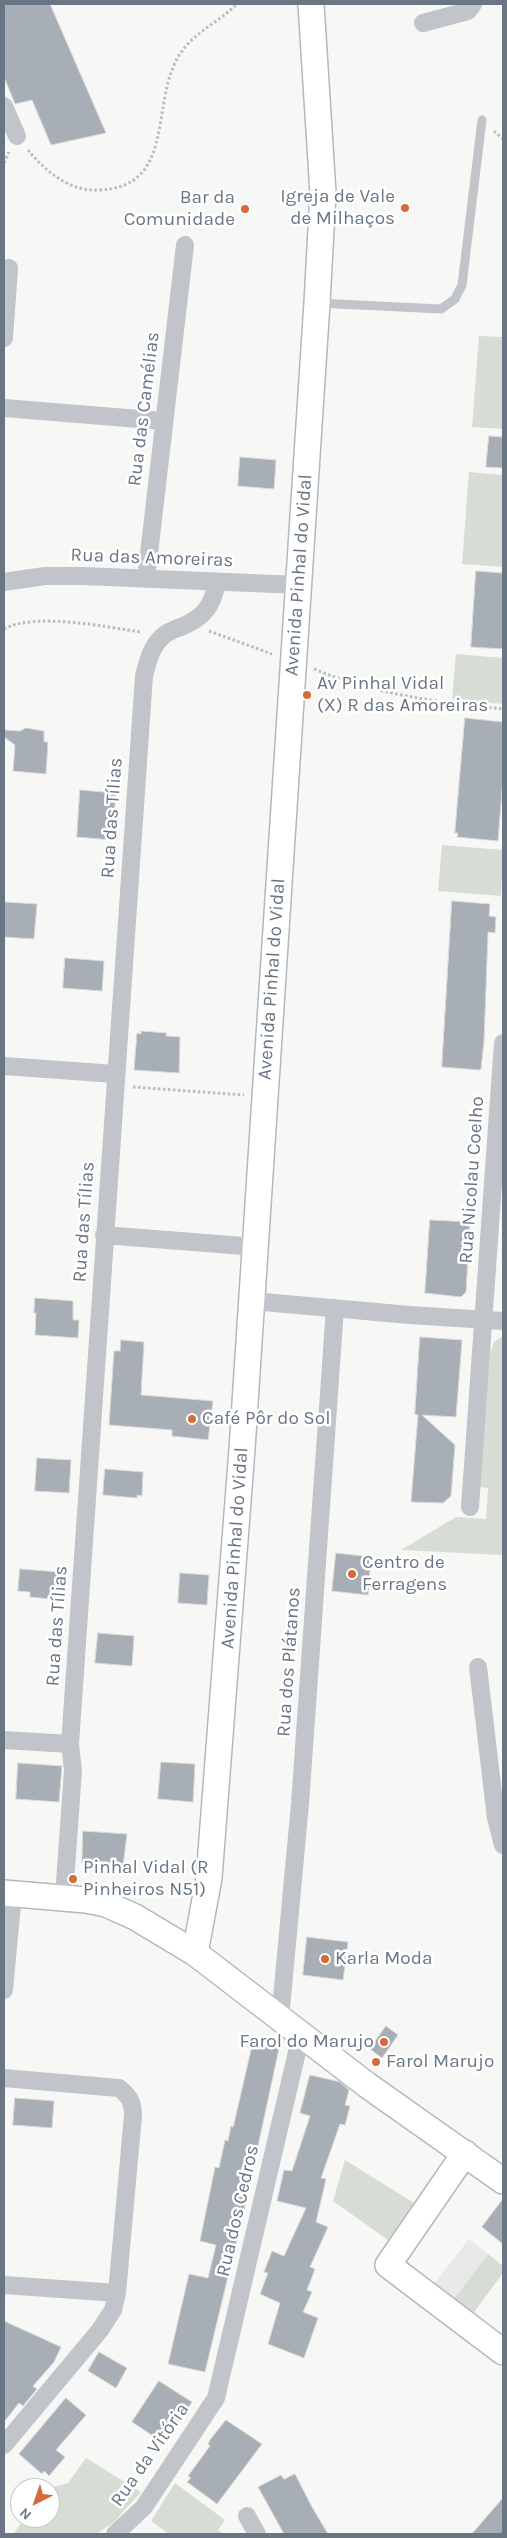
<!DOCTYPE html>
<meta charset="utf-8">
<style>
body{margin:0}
#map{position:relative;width:507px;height:2538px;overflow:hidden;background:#f7f8f5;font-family:Karla,sans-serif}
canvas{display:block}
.frame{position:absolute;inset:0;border:5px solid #697684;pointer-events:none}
.north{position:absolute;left:10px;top:2478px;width:50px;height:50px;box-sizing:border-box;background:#fff;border:1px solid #c3c8ce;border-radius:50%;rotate:221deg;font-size:14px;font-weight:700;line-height:20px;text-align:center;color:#697684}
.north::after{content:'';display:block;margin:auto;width:18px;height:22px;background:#d56b38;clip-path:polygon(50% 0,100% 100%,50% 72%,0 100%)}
</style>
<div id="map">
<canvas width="507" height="2538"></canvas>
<div class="frame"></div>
<div class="north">N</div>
</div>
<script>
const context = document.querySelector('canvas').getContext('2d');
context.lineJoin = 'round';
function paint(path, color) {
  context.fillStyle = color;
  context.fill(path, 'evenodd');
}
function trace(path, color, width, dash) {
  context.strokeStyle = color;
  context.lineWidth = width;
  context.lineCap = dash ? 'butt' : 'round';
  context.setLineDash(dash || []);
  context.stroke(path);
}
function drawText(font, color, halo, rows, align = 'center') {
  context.font = font + ' Karla,sans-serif';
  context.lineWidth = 5;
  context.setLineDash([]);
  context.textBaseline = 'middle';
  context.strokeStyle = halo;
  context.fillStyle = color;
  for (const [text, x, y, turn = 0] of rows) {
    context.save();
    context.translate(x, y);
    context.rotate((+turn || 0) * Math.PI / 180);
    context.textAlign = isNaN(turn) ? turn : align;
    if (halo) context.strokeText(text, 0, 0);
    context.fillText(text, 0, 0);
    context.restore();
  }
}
paint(new Path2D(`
 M469,2239L488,2254L453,2300L434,2284Z`), '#e8e9e8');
paint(new Path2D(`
 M479,336L503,337V429L472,427Z
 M469,472L503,475V567L462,564Z
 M456,654L503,658V704L452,699Z
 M442,845L503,850L501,896L438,891Z
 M503,1336V1555L401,1550L456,1517L486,1519L488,1488L479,1487L490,1353L494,1342Z
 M345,2160L414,2203L388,2240L333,2201Z
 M488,2254L503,2266V2273L472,2315L453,2300Z
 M86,2458L141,2492L113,2523L96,2534H13L25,2518H50V2488L68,2483Z
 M175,2483L225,2520L218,2530L223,2534H169L151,2521Z`), '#d7dcd5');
const building = new Path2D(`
 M4,4H50L106,133L51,145L32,100L15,104L4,77Z
 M489,436L503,437V468L486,467Z
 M240,457L276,460L274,489L238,486Z
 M476,571L503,573V649L471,647Z
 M465,718L503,722V778L498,841L457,837L458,833H455Z
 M26,728L44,731V742H48L46,774L13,771L15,745L4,737V730L20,731Z
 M80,790L116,793L112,840L77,837Z
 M452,901L490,904L489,916L496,917L495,933L488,932L484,1041L481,1069L479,1070L442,1067Z
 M4,902L37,904L34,939L4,937Z
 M65,958L104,961L102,991L63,988Z
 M141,1031L167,1033L166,1036L180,1037L179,1073L134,1070L137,1033L141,1034Z
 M430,1220L470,1222L466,1292L461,1297L425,1293Z
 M35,1298L73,1301V1320H79L78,1338L35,1335L36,1313H34Z
 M420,1337L462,1340L456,1417L422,1415L455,1445L451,1496L443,1503L411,1502L418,1415L415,1414Z
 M121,1340L144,1342L141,1395L213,1401L208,1440L172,1436V1430L109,1425L114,1351H120Z
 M37,1458L71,1460L69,1493L35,1491Z
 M105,1469L143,1472L142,1496L137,1495V1498L103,1495Z
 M336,1553L371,1557L368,1595L332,1591Z
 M20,1569L59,1572L57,1595H51V1599L30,1597V1592L18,1591Z
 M180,1573L209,1575L207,1605L178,1603Z
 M98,1633L134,1636L132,1666L95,1663Z
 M161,1762L195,1764L193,1802L158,1799Z
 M18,1763L62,1766L59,1802L16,1799Z
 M83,1831L127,1834L123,1866L82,1863Z
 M307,1937L348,1942L343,1980L303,1975Z
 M386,2026L398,2035L382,2058L370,2049Z
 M254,2038L280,2044L245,2206L205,2372L168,2364L189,2274L208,2278L216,2245L200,2241L215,2167L219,2168L225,2140L228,2141L231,2126L233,2127Z
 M310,2075L340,2082L349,2090L345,2105L350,2106L345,2125L340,2124L321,2178L326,2179L316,2222L328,2227L310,2267L315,2269L307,2290L312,2292L303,2312L318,2318L304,2358L268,2344L280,2303L260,2294L268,2273L264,2272L272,2251L284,2256L306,2208L277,2201L284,2170L292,2171L310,2116L300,2113Z
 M15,2098L54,2101L52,2128L13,2125Z
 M503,2199V2244L482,2227Z
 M4,2321L61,2347L54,2362L33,2386L37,2389L23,2406L19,2403L4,2422Z
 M99,2352L127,2368L116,2388L88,2371Z
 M159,2381L192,2402L165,2444L132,2422Z
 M66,2398L86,2415L56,2450L65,2457L49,2476L44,2471L42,2474L19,2454Z
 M226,2420L262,2444L217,2504L187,2482L191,2478L188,2476L210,2446L208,2444L210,2440Z
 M295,2474L312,2507L328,2534H284L258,2487L281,2475L284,2479Z
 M503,2498V2534H472Z`);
paint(building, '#a8aeb5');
trace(building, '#d9d9d8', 1);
const secondary = new Path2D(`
 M4,1893L86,1900L106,1904L135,1917L195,1953L367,2085L503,2181
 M195,1953L209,1878L242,1449L317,303L323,193L311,4
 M465,2153L388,2265L503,2352`);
trace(secondary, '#b4b8bd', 28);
trace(new Path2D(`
 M494,131L503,139
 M28,150C44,170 70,192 98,190C176,188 150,106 178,57C192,33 218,23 237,4
 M4,163L9,152
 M4,629C35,612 106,627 141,632
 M209,631L272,654
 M314,669C378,696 435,701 503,709
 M133,1087L244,1095`), '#b9bcbe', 3, [2.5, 2.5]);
trace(new Path2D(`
 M317,303L441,309L455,299L462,285L482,120`), '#c1c4c8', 9);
trace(new Path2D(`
 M423,23L468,11L473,4
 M4,106L17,136
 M4,338L9,268
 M4,408L164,421
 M146,579L185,245
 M4,582L45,576H83L299,585
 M4,1066L115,1074
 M104,1235L256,1247
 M252,1301L410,1315L503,1321
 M470,1507L503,1043
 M478,1667L496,1818L503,1845
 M4,1740L70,1744
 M64,1897L73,1770L70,1744L144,676C148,661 151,647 162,637C168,631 176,629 183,626C205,617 213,604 217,582
 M4,1990L13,1894
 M280,2019L300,1804L335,1308
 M4,2078L119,2088C129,2096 133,2102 133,2115L117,2293L113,2310L100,2330L4,2445
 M4,2285L117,2293
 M247,2516L257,2534
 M115,2534L144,2507L216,2398L301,2035`), '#c1c4c8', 18);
trace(secondary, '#fff', 25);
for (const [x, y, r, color] of [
 [405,208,5,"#d56b38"],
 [245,209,5,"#d56b38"],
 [307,695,5,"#d56b38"],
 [192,1419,5,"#d56b38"],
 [352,1574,5,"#d56b38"],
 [73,1879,5,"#d56b38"],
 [325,1959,5,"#d56b38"],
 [384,2042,5,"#d56b38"],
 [376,2062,5,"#d56b38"]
]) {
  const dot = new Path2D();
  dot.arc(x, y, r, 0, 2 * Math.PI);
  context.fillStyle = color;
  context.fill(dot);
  trace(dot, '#fff', 2);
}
drawText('19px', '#697684', '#fff', [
 ["Igreja de Vale",395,197,"right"],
 ["de Milhaços",395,219,"right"],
 ["Bar da",235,198,"right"],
 ["Comunidade",235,220,"right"],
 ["Av Pinhal Vidal",317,684],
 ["(X) R das Amoreiras",317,706],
 ["Café Pôr do Sol",202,1419],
 ["Centro de",362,1563],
 ["Ferragens",362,1585],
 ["Pinhal Vidal (R",83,1868],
 ["Pinheiros N51)",83,1890],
 ["Karla Moda",335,1959],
 ["Farol do Marujo",374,2042,"right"],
 ["Farol Marujo",386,2062]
], 'left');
drawText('19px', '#697684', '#fff', [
 ["Rua das Camélias",144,409,-83],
 ["Rua das Amoreiras",152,558,2],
 ["Avenida Pinhal do Vidal",299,575,-86],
 ["Rua das Tílias",112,818,-86],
 ["Avenida Pinhal do Vidal",272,979,-86],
 ["Rua Nicolau Coelho",472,1180,-86],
 ["Rua das Tílias",84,1222,-86],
 ["Avenida Pinhal do Vidal",235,1548,-86],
 ["Rua das Tílias",57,1626,-86],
 ["Rua dos Plátanos",289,1662,-86],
 ["Rua dos Cedros",238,2211,-77],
 ["Rua da Vitória",150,2455,-55]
]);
</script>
